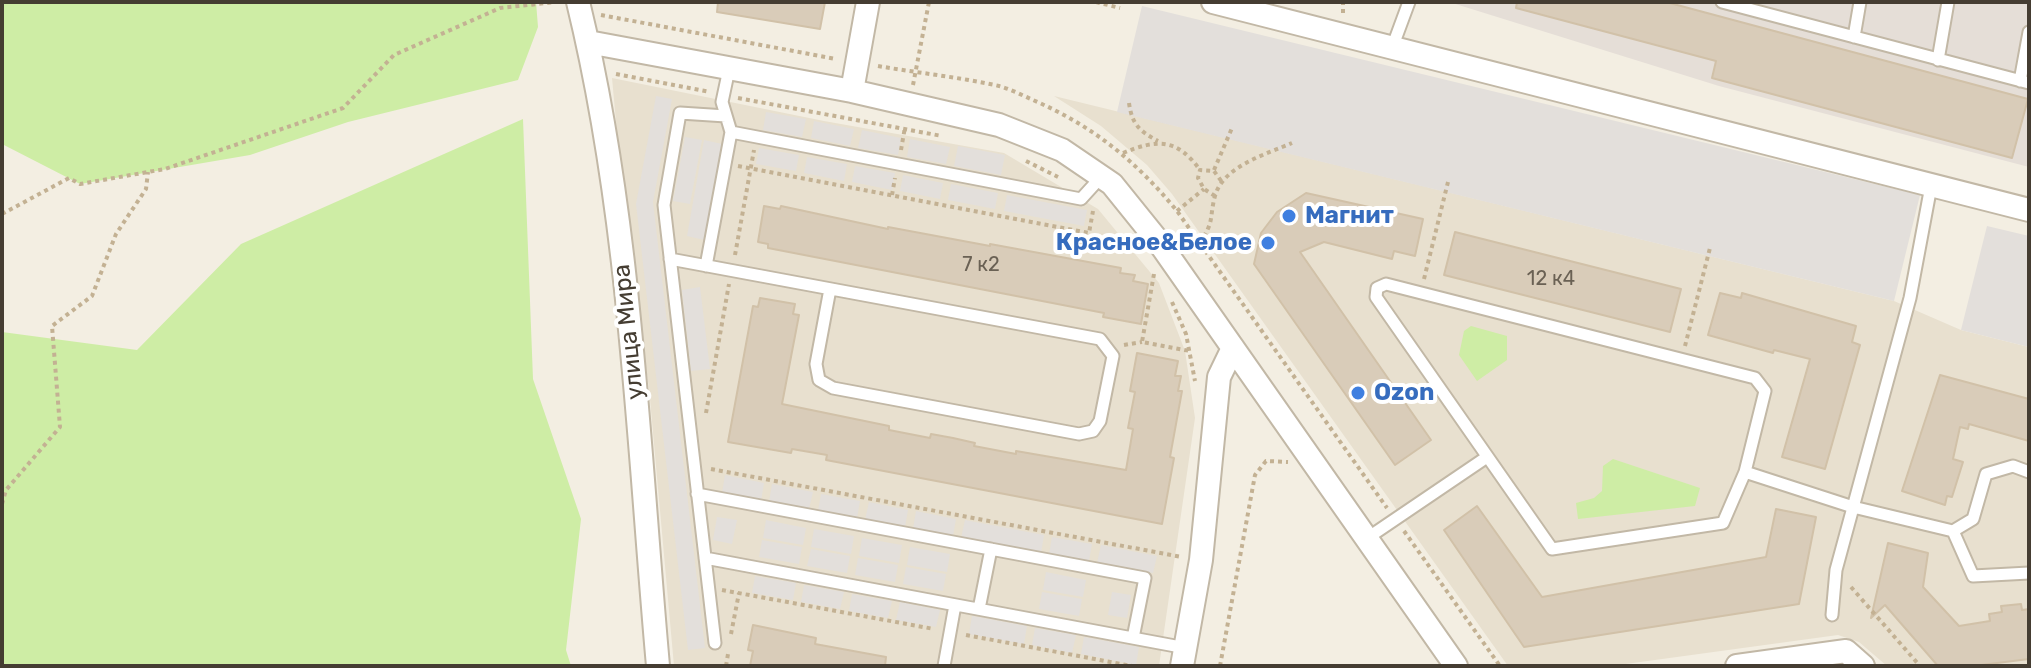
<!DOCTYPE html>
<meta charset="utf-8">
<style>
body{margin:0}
#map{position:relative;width:2031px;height:668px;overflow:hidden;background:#f3eee2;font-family:Rubik,sans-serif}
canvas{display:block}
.frame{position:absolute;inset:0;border:4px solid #453d32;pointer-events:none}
</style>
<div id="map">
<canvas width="2031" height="668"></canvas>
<div class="frame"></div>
</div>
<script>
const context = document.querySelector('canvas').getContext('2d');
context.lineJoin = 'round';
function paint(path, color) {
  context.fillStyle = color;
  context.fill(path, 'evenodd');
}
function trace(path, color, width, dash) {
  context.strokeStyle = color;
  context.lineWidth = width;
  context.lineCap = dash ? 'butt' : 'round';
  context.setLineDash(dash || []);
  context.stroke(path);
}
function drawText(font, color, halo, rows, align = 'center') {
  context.font = font + ' Rubik,sans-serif';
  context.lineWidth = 8;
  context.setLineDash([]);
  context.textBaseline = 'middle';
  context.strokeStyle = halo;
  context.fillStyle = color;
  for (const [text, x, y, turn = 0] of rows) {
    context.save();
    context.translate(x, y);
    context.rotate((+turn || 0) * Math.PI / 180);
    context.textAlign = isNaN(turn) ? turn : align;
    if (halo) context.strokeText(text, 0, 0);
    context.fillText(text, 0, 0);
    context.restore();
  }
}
paint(new Path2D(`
 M612,78L824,121L1004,153L1098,209L1159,283L1185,351L1195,418L1159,666H674L649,388L627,241Z
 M1054,96L1894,301L1961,330L2029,347V666H1887L1859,642L1838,635L1611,666H1508L1172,194L1147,165L1101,126Z`), '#e8e0cf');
paint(new Path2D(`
 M1449,2H2029V167L1719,86Z`), '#e5ded7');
paint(new Path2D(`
 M2,2H536L538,27L518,80L348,122L250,155L80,184L2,144Z
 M523,119L533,379L581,519L566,650L571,666H2V332L137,350L241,244Z
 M1471,326L1507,336V360L1477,381L1459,355L1464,331Z
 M1613,459L1700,488L1695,506L1578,519L1576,503L1594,498L1602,491L1603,466Z`), '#ceeda5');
paint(new Path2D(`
 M1142,6L1920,195L1894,301L1117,112Z
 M656,96L672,99L653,202L705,648L688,650L636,204Z
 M766,112L806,119L802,137L763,130Z
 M814,121L854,129L850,146L811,138Z
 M862,130L901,138L898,155L858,148Z
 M685,137L702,140L690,204L673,201Z
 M910,139L950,147L946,164L907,157Z
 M704,140L722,144L704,240L687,236Z
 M958,146L1005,155L1001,175L954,166Z
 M759,148L799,155L796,171L756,164Z
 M807,157L847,164L844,181L804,173Z
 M855,166L895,173L892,190L852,182Z
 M903,175L943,183L940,199L900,191Z
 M951,184L998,193L995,209L948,200Z
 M1007,195L1087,210L1084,226L1004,211Z
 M1987,226L2029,236V347L1961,330Z
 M700,287L710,369L691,371L682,290Z
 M725,475L764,483L761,501L722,493Z
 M772,484L813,492L809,509L769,502Z
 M821,494L860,501L857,518L818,511Z
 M869,502L908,510L905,527L865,520Z
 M916,511L956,519L953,536L913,529Z
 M717,517L737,520L732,544L713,540Z
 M766,520L806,528L803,545L763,538Z
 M965,520L1044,535L1041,553L961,538Z
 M814,529L854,536L851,554L811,547Z
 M1052,537L1092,544L1089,561L1049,554Z
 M862,538L902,545L899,563L859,556Z
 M762,540L802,547L799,564L759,557Z
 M1101,545L1157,556L1153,573L1097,563Z
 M910,547L950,554L947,572L907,565Z
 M811,549L850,556L847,573L807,566Z
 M858,558L898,565L895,582L855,575Z
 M906,567L946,574L943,591L903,584Z
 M1046,572L1086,580L1083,597L1043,590Z
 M755,576L796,583L793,600L752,593Z
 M804,585L844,592L840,609L801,602Z
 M1042,592L1082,599L1079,616L1039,609Z
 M1112,592L1131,595L1127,618L1108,615Z
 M852,594L892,601L888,618L849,611Z
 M900,602L940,610L936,627L896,620Z
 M972,616L1027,626L1024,644L969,634Z
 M1035,628L1076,635L1072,653L1032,645Z
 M1084,637L1139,647L1136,665L1081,654Z`), '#e3dfdb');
const building = new Path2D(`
 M718,2H825L820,29L717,12Z
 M1517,2H1666L2028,99L2012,158L1712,78L1716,61L1516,8Z
 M1306,193L1423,219L1415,256L1394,251L1392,259L1324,242L1300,252L1431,440L1395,465L1254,264L1261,233L1277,212Z
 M764,206L780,209L781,206L888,229V227L990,246V244L1121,268L1120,273L1135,275L1133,281L1148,284L1141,324L1103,317L1104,313L768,248V244L758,242Z
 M1455,232L1681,289L1670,332L1444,275Z
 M1720,293L1741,298L1742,293L1856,326L1852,342L1860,345L1825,469L1782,457L1810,359L1774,350L1773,353L1708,335Z
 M760,298L795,304L793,314L799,315L782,404L889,426V430L930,438L931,434L953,438L975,443L974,446L1016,454V451L1126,470L1133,429L1128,428L1135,392L1130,391L1137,353L1178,361L1175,376H1181L1178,391H1182L1170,457L1174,458L1162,524L826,460L827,455L792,449L791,453L728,442L753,306L758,307Z
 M1940,375L2029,399V441L1969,424L1968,429L1960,427L1953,459L1963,462L1952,497L1947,496L1945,505L1902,491Z
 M1477,506L1542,597L1766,557L1776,509L1816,517L1799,604L1524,647L1444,530Z
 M1888,543L1928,553L1923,587L1959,626L1990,621L1989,614L2002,612L2001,606L2021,604L2022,610L2029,609V659L1973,666H1938L1885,605L1871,618Z
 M753,625L816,638L815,644L886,657L885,666H750L753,651L748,650Z`);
paint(building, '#d9ccb9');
trace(building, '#d1c1a8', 2);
const lane = new Path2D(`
 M1722,2L2029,83
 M1854,37L1860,2
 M1392,48L1409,2
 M1938,60L1948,2
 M729,69L722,102L731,132
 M2020,81L2029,32
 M670,259L1100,339L1113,356L1100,421L1093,431L1079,434L833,388L819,380L816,364L830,289
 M706,266L731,132L1081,199L1101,177
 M1745,472L1723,523L1552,549L1376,297L1377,288L1386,284L1755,378L1765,391L1745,472L1853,507L1953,531L1973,519L1986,474L2013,466L2029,472
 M697,494L1145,578L1133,638
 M1953,531L1973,576L2029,573
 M1366,539L1487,457
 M705,558L1186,648
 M979,609L991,549
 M1832,615L1836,570L1910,298L1931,186
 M715,643L664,205L680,113L726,116
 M944,666L955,605`);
const street = new Path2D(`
 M578,2C631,219 638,444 658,666
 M1213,2L2029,210
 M588,42L852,91L999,125L1062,150L1112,184L1158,241L1456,666
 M852,91L868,2
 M1182,666L1201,560L1219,377L1233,348
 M1737,666L1846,651L1863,666`);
trace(lane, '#c2b8a6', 15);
trace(street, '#c2b8a6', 26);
trace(new Path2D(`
 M1096,2L1120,8
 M1343,13V2
 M601,15L836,59
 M878,66C918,73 959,77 999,86C1010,89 1022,95 1033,100C1093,126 1136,161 1177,211L1387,508
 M616,74L710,92
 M913,85L929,2
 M738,98L942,136
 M1129,103C1132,124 1139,131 1158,141
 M901,150L905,127
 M1123,153C1157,139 1177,138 1200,170
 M1026,161L1058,177
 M738,166L1089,233L1093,211
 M1214,170L1232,128
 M892,195L895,178
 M1215,196L1204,189L1198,178L1200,170L1214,171L1222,182
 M1177,211L1204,189
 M2,214L69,178L80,184L165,169L343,108L394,55L500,8L556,2
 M1199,243C1215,222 1209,218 1215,196C1223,166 1267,154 1292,143
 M735,255L754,150
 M1154,274L1142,342L1190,351
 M1424,279L1448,182
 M1172,302L1186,334L1195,381
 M1124,345L1142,342
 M1685,346L1710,248
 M706,413L729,284
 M711,469L1182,557
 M2,504L6,490L60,427L52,326L92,296L116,234L146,189L148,172
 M1404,531L1500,666
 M1851,587L1920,666
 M722,590L934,629
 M731,634L739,593
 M966,635L1132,666
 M726,666L728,654
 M1220,666L1255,475L1266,461L1288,462`), '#c3b193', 4, [4, 4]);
trace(lane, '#fff', 11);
trace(street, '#fff', 22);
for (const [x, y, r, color] of [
 [1289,216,8,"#3f7fe0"],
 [1268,243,8,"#3f7fe0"],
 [1358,393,8,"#3f7fe0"]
]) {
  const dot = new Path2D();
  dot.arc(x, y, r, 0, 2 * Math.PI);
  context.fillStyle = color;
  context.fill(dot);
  trace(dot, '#fff', 3);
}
drawText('20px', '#6a6154', null, [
 ["7 к2",981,265],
 ["12 к4",1551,279]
]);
drawText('bold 24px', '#366cbe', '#fff', [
 ["Магнит",1305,216],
 ["Красное&Белое",1252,243,"right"],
 ["Ozon",1374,393]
], 'left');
drawText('24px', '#453d32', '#fff', [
 ["улица Мира",629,332,-96]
]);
</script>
